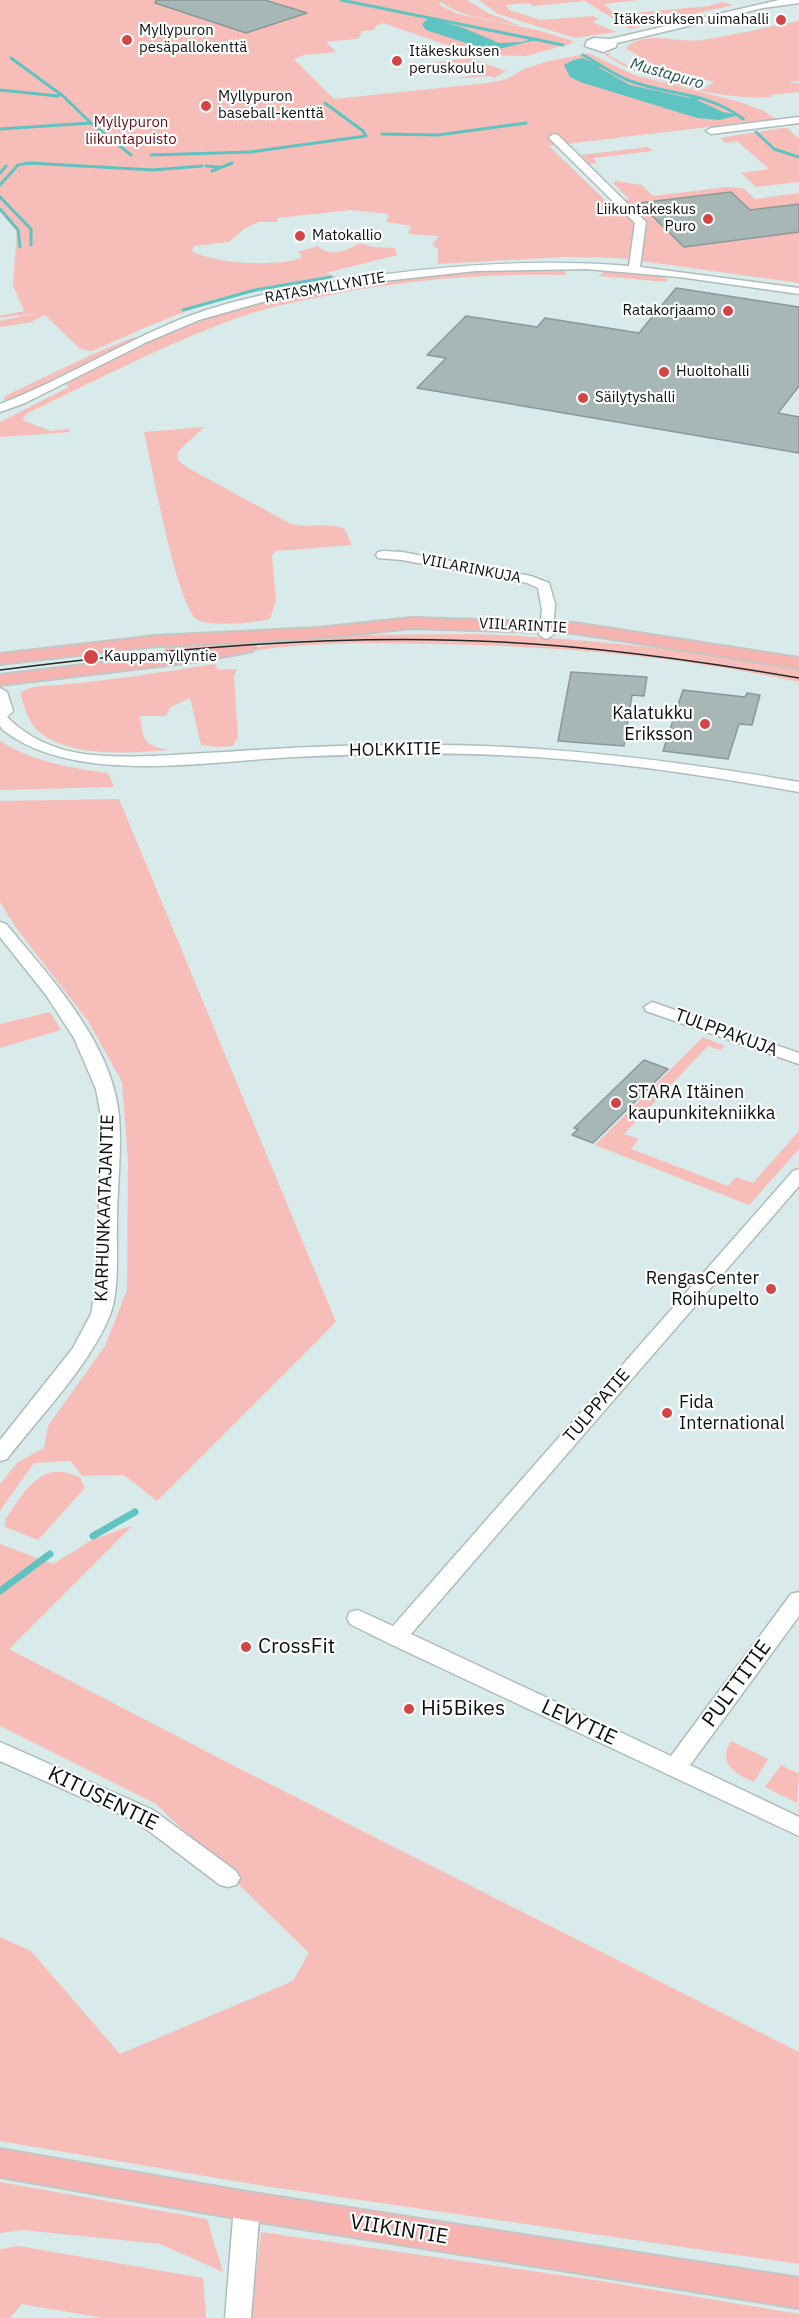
<!DOCTYPE html>
<meta charset="utf-8">
<style>
body{margin:0}
canvas{display:block;background:#d8eae9}
</style>
<canvas width="799" height="2318"></canvas>
<script>
const context = document.querySelector('canvas').getContext('2d');
context.lineJoin = 'round';
function paint(path, color) {
  context.fillStyle = color;
  context.fill(path, 'evenodd');
}
function trace(path, color, width, dash) {
  context.strokeStyle = color;
  context.lineWidth = width;
  context.lineCap = dash ? 'butt' : 'round';
  context.setLineDash(dash || []);
  context.stroke(path);
}
function drawText(font, color, halo, rows, align = 'center') {
  context.font = font + ' "IBM Plex Sans",sans-serif';
  context.lineWidth = 4.5;
  context.setLineDash([]);
  context.textBaseline = 'middle';
  context.strokeStyle = halo;
  context.fillStyle = color;
  for (const [text, x, y, turn = 0] of rows) {
    context.save();
    context.translate(x, y);
    context.rotate((+turn || 0) * Math.PI / 180);
    context.textAlign = isNaN(turn) ? turn : align;
    if (halo) context.strokeText(text, 0, 0);
    context.fillText(text, 0, 0);
    context.restore();
  }
}
paint(new Path2D(`
 M0,0H467L488,13L521,26C495,20 463,18 441,2L439,5L458,14L537,30L571,40L573,43L526,56L476,55L383,23L376,26L374,30L361,31L360,37L356,39L326,42L336,52L304,55L294,59L334,99L488,83L507,79L524,69L545,62L589,53L634,75L740,102L764,111L775,119L549,146L607,202L629,199L613,183L616,181L642,185L653,196L727,187L743,188L755,199L799,193V283L619,258L562,257L438,264V249L432,245L439,236L408,234L411,226L386,222L389,214L351,210L277,218L278,222H259L245,228L229,242L194,246L192,251C213,264 278,267 301,258L302,255L298,252L318,246C330,258 346,251 360,243L373,247L395,248L397,255L326,273L337,277C278,286 219,297 164,320C140,329 116,341 92,351L80,349L45,315L31,322L0,327V321L35,313L0,318V316L24,311L13,285L17,231L0,212Z
 M479,0H639L604,4L628,24L638,22L646,25L630,29L585,1L533,6L529,3L505,5L510,10L540,20L593,16L599,19L592,22L616,32L575,38L498,14Z
 M722,2L733,5L650,24L633,13L709,6Z
 M799,21V81L787,83H799V92L770,95L772,97C725,101 642,81 604,54L611,52L608,55L642,73L704,89L714,82L659,68L625,48C648,29 675,44 702,40C734,35 767,27 799,21Z
 M469,58L506,71L494,78L490,76L455,79L469,76L461,70L445,71L442,67L431,63Z
 M782,128H787L799,139V182L756,187L741,173L769,169L737,141L726,143L720,138Z
 M648,147L653,151L593,158L597,163L590,164L581,155Z
 M496,270H566V275C489,273 415,279 339,293C311,299 282,304 255,312C176,338 101,378 26,414L23,418L24,421L51,431L69,429L70,432L0,437V422L69,387L66,385C84,372 105,363 126,353C245,294 365,278 496,270Z
 M605,270L659,275L668,279L666,282L599,276Z
 M134,337L137,338L8,401L4,400L5,396L91,355Z
 M204,427C195,437 184,444 177,454L178,460L188,468L291,524C309,528 326,523 344,528L352,545L275,551L272,556L276,600L270,619C255,623 212,627 198,620C177,610 151,460 144,432Z
 M474,634C583,638 691,650 799,667V682C679,656 557,646 434,644C373,643 313,642 253,651L250,648L336,635Z
 M258,640L211,651L170,657L164,647L167,646L165,642Z
 M215,664L218,670L237,669L234,677L238,737L233,746L217,747L201,745L190,698L171,707L166,716H140C143,740 143,745 168,750C131,753 68,758 38,731C27,721 25,707 20,694C27,685 48,686 59,685C112,680 163,672 215,664Z
 M0,741C34,762 70,768 108,773L114,787L0,790Z
 M119,799L336,1322L157,1501L124,1475L82,1476L71,1461L34,1463L0,1511V1484L18,1462L44,1448L48,1426L105,1346L127,1290L128,1161L122,1082L88,1021L17,929L0,902V801Z
 M50,1012L61,1030L0,1048V1024Z
 M703,1037L725,1046L720,1050L708,1046L624,1134L639,1139L631,1149L728,1186L736,1177L753,1183L799,1131V1149L749,1205L595,1145Z
 M53,1472H64L80,1477L85,1488L38,1540L5,1527V1519C18,1502 31,1476 53,1472Z
 M133,1525L9,1649L248,1773L799,2052V2264L264,2186L0,2141V1937L31,1951L120,2054L293,1981L309,1953L156,1804L0,1726V1544L53,1564L92,1540Z
 M731,1741L768,1759L754,1782C735,1774 717,1763 731,1741Z
 M781,1765L799,1774L797,1803L765,1787Z
 M0,2182L207,2219L223,2272L160,2244L22,2230L0,2233Z
 M261,2232L601,2281L799,2314V2318H251Z
 M19,2246L203,2278L206,2318H103L22,2304L10,2318H0V2249Z`), '#f7beb9');
paint(new Path2D(`
 M429,18L464,28L499,43L523,42L533,38L540,39L495,50L484,49L426,30L422,24Z
 M583,58C590,62 596,62 603,66L598,67L630,85L690,98L695,95L702,97L697,100L723,112L740,115L719,120L697,118L580,82L570,77L564,65L573,60Z`), '#5fc4c1');
trace(new Path2D(`
 M341,0L563,45
 M583,55C600,64 615,76 633,82C671,95 710,93 743,119
 M11,58L63,96L91,123L131,155
 M0,90L58,96
 M325,103L363,131L366,136
 M0,129L91,123
 M756,132L774,149L799,157
 M382,134L438,135L526,123
 M151,155L250,152L366,136
 M206,166L219,167
 M212,171L232,163
 M0,173L6,166
 M0,185L18,165L29,163L153,170L202,166
 M0,197L31,229V245
 M0,209L18,230L20,247
 M183,310L255,290L331,277`), '#5fc4c1', 3);
trace(new Path2D(`
 M93,1536L135,1512
 M0,1591L50,1554`), '#5fc4c1', 7);
const building = new Path2D(`
 M156,0H265L307,13L246,33L155,3Z
 M731,192L750,210L799,204V232L684,247L639,203Z
 M676,288L799,307V386L778,413L799,417V453L417,388L446,358L427,355L466,316L537,327L545,318L639,333Z
 M571,672L647,677L644,696L632,695L624,746L558,741Z
 M683,690L745,697L747,693L760,695L752,725L739,724L728,759L663,751Z
 M644,1060L668,1069L593,1143L572,1135L578,1129L574,1128Z`);
paint(building, '#a6b7b6');
trace(building, '#899999', 1.5);
const minor = new Path2D(`
 M779,0H799V3L763,8L617,43L616,47L603,52L585,46L587,41L594,38L610,39Z
 M799,117V123L711,134L706,131L711,128Z
 M554,134L558,135L646,222L640,267L799,288V294L679,277L586,269L476,271L374,282L280,297L199,320L147,342L25,403L0,412V404C65,379 124,341 189,316C238,298 289,289 339,281C435,266 532,258 629,266L635,223L550,139L549,137Z
 M383,551L402,552L531,576L549,583L555,604L553,635L546,639L539,635L542,610L538,588L527,583L402,560L378,558L376,555L378,552Z
 M0,688L7,692L13,711L7,717C28,738 55,750 84,754C131,760 178,754 225,752C282,748 340,745 397,745C532,743 666,759 799,782V792C699,774 599,759 498,755C430,752 362,754 294,757C208,761 75,786 3,730L0,726Z
 M0,922L6,924C50,977 113,1044 119,1116C122,1151 117,1187 117,1221C116,1248 120,1290 110,1315C90,1365 40,1416 7,1459L0,1461V1440L73,1348L91,1314L97,1283L101,1116L96,1089L74,1038L46,995L0,937Z
 M652,1002L799,1053V1064L646,1011L644,1007Z
 M799,1169V1186L411,1634L671,1756L791,1594L799,1592V1616L690,1765L799,1817V1836L388,1643L350,1624L347,1618L350,1612L358,1610L393,1626L793,1171Z
 M0,1742L153,1810L236,1871L240,1878L236,1885L228,1887L220,1885L137,1822L0,1761Z
 M247,2194L256,2198L260,2206L251,2318H225L234,2206L238,2198Z`);
const major = new Path2D(`
 M412,618L574,623L799,658V668L574,633L412,628L318,638L246,642L252,643L255,647L252,651L201,661L0,685V675L201,651L245,642L156,646L0,664V654L156,636L318,628Z
 M0,2149L247,2192L799,2278V2308L247,2220L0,2177Z`);
trace(minor, '#acbdbc', 3);
trace(major, '#c4c6c5', 4);
paint(minor, '#fff');
paint(major, '#f6b3b0');
trace(new Path2D(`
 M0,670C166,649 334,633 502,642C602,647 700,661 799,678`), '#202827', 1.5);
for (const [x, y, r, color] of [
 [781,20,6,"#d54546"],
 [127,40,6,"#d54546"],
 [397,61,6,"#d54546"],
 [206,106,6,"#d54546"],
 [708,219,6,"#d54546"],
 [300,236,6,"#d54546"],
 [728,311,6,"#d54546"],
 [664,372,6,"#d54546"],
 [583,398,6,"#d54546"],
 [91,657,8,"#d54546"],
 [705,724,6,"#d54546"],
 [616,1103,6,"#d54546"],
 [771,1289,6,"#d54546"],
 [667,1413,6,"#d54546"],
 [246,1647,6,"#d54546"],
 [409,1709,6,"#d54546"]
]) {
  const dot = new Path2D();
  dot.arc(x, y, r, 0, 2 * Math.PI);
  context.fillStyle = color;
  context.fill(dot);
  trace(dot, '#fff', 2);
}
drawText('15px', '#0a100f', '#fff', [
 ["Itäkeskuksen uimahalli",769,20,"right"],
 ["Myllypuron",139,31],
 ["pesäpallokenttä",139,48],
 ["Itäkeskuksen",409,52],
 ["peruskoulu",409,69],
 ["Myllypuron",218,97],
 ["baseball-kenttä",218,114],
 ["Liikuntakeskus",696,210,"right"],
 ["Puro",696,227,"right"],
 ["Matokallio",312,236],
 ["Ratakorjaamo",716,311,"right"],
 ["Huoltohalli",676,372],
 ["Säilytyshalli",595,398],
 ["Kauppamyllyntie",104,657]
], 'left');
drawText('15px', '#670a12', '#fff', [
 ["Myllypuron",131,123],
 ["liikuntapuisto",131,140]
]);
drawText('15px', '#0a100f', '#fff', [
 ["RATASMYLLYNTIE",325,288,-10],
 ["VIILARINKUJA",471,569,11],
 ["VIILARINTIE",523,626,3]
]);
drawText('italic 16px', '#23504f', '#fff', [
 ["Mustapuro",667,74,16]
]);
drawText('18px', '#0a100f', '#fff', [
 ["Kalatukku",693,714],
 ["Eriksson",693,735],
 ["STARA Itäinen",628,1093,"left"],
 ["kaupunkitekniikka",628,1114,"left"],
 ["RengasCenter",759,1279],
 ["Roihupelto",759,1300],
 ["Fida",679,1403,"left"],
 ["International",679,1424,"left"]
], 'right');
drawText('18px', '#0a100f', '#fff', [
 ["HOLKKITIE",395,750,-1],
 ["TULPPAKUJA",726,1033,20],
 ["KARHUNKAATAJANTIE",105,1208,-88],
 ["TULPPATIE",597,1406,-49]
]);
drawText('21px', '#0a100f', '#fff', [
 ["CrossFit",258,1647],
 ["Hi5Bikes",421,1709]
], 'left');
drawText('21px', '#0a100f', '#fff', [
 ["PULTTITIE",737,1684,-54],
 ["LEVYTIE",579,1723,25],
 ["KITUSENTIE",103,1799,26],
 ["VIIKINTIE",399,2230,9]
]);
</script>
